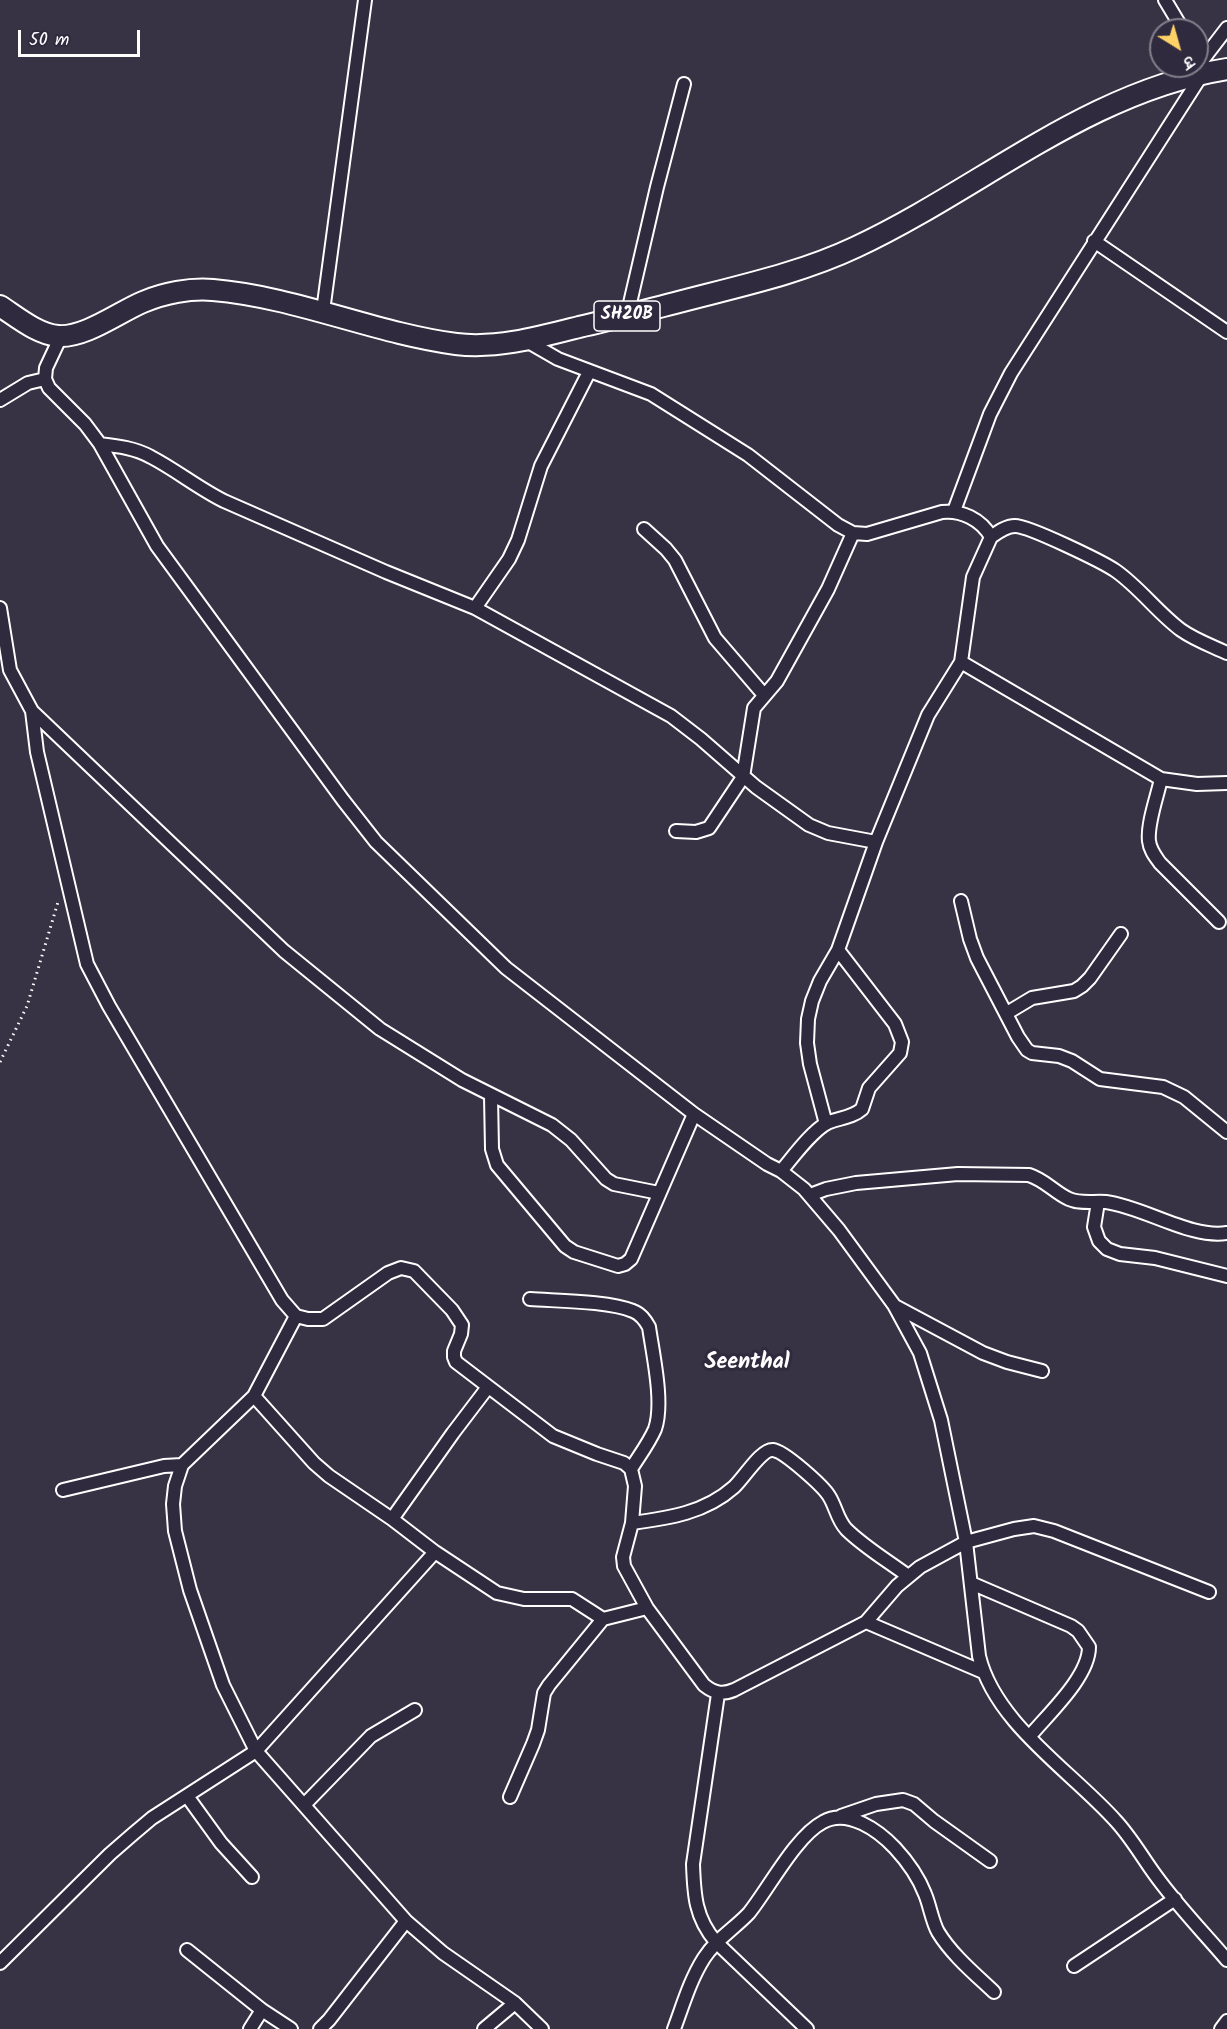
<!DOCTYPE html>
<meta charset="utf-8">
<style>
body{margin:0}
#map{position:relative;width:1227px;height:2029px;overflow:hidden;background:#373345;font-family:Kalam,"Playpen Sans Deva",sans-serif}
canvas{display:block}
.north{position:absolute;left:1149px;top:18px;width:60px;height:60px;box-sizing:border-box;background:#2f2a3d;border:2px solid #827f8b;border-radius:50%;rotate:143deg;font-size:16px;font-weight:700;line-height:24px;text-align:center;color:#fff}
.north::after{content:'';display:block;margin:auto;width:21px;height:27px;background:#ffd166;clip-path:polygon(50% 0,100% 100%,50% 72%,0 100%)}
.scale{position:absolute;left:18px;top:30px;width:122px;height:27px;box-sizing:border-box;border:3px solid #fff;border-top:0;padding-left:8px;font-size:18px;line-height:21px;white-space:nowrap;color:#fff;-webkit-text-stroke:4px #2f2a3d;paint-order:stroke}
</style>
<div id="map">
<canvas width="1227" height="2029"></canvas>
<div class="north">उ</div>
<div class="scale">50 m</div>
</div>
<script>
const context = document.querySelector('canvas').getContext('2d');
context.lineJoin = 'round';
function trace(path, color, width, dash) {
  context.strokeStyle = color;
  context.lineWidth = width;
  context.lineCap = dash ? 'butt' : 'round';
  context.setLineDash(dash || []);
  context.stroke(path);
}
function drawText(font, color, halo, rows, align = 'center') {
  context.font = font + ' Kalam,sans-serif';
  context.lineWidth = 6;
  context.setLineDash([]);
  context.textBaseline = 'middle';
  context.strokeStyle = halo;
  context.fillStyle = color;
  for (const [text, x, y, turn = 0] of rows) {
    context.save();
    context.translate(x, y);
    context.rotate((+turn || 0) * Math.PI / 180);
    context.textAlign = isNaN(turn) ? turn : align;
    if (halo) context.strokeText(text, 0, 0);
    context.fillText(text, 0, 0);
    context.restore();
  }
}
const street = new Path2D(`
 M1165,0L1183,30
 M1201,62L1227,28
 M1094,241L1227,332
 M323,311L365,0
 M627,316L657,187L684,84
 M61,336L46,368L45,379L49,388L85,424L100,444L157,546L343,800L376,842L506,968L694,1114L767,1164L781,1171L804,1189L839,1230L894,1305L920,1353L941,1420L966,1542L979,1656C995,1723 1071,1771 1115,1820C1131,1837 1142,1857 1156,1876C1177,1905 1203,1932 1227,1960
 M525,340L558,359L651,394L748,455L838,525L853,533L867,534L942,512C961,510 981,519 991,537L973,577L961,662L928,715L876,842L838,950L820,981L812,1001L808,1019L807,1043L810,1064L826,1124
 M0,400L28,383L45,379
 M100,444C117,446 135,448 151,457C176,470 198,488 224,501L386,572L475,608L671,716L701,739L756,787L809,825L828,833L876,842
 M954,511L990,414L1011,373L1203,73L1201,62L1197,54
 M644,529L666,549L675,560L715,638L764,695
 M991,537C998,532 1006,526 1015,526C1029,526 1103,562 1116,571C1140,588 1158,613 1181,630C1195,640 1212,646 1227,653
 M0,608L10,670L32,711L284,951L380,1029L462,1080L552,1125L571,1140L606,1179L614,1184L659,1193
 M475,608L509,559L518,540L541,466L589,372
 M961,662L1161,779L1197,784L1227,783
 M32,711L37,752L87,964L109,1006L282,1300L296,1316L308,1319H323L388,1273L401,1268L414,1271L452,1310L462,1325L461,1334L454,1351V1357L456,1362L553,1436L597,1454L624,1463L631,1469L635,1486L632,1523L623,1557L624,1566L647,1608L704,1685C714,1693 722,1695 734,1690L866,1622L897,1586L920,1567L966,1542L1014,1529L1034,1526L1054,1531L1209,1592
 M1161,779C1157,797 1147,824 1149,841C1150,850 1155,856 1160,863L1219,922
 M676,831L696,832L709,828L743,777L754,708L777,681L828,589L853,533
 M961,901L970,939L977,958L1018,1037L1027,1050L1032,1053L1059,1056L1072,1061L1100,1079L1163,1087L1184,1097L1227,1132
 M1007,1013L1032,998L1074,991L1082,986L1090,978L1121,934
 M491,1096L492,1149L497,1165L565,1246L574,1252L618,1266L625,1264L631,1259L694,1114
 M781,1171C793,1157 811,1132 827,1123C838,1118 852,1118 862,1109L869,1088L900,1053L902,1042L895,1024L838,950
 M810,1195L826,1189L856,1183L958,1174L1029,1175C1045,1180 1054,1192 1069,1199C1080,1204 1094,1201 1106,1202C1144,1207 1191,1239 1227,1233
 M1098,1202L1094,1227L1099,1241L1107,1249L1120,1254L1155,1258L1227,1276
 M530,1299C558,1301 609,1301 633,1311C641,1314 645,1320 649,1327C653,1355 664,1403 655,1429C649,1443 639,1456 631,1469
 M895,1306L983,1353L1007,1362L1042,1371
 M296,1316L254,1396L182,1465L175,1486L173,1504L175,1531L190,1590L223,1685L256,1751L406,1921L443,1953L515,2003L542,2029
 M254,1396L314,1463L329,1476L392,1519L435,1552L497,1593L524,1599H572L603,1619L647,1608
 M63,1490L164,1466L182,1465
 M392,1519L453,1433L488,1387
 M632,1523C669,1518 705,1513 734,1487C744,1478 761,1449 773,1450C784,1451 823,1486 829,1496C836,1507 837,1519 846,1529C864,1547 888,1561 908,1576
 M971,1583L1071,1626L1078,1631L1089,1647C1089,1677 1048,1714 1030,1736
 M866,1622L983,1672
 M718,1694L693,1864C694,1894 695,1918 716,1942L807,2029
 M187,1796L221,1843L252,1877
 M510,1797L533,1744L538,1730L544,1693L549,1685L603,1619
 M304,1805L371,1736L415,1710
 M841,1816L876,1804L903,1800L914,1804L934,1821L990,1861
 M187,1950L262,2010L291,2029
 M0,1963L110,1854L133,1834L152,1818L256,1751L435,1552
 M1074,1966L1175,1899
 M250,2029L262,2010
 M320,2029L329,2020L406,1921
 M484,2029L515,2003
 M674,2029C683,2005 690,1980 704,1958C716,1939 734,1929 749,1913C769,1888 796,1836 823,1822C848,1808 879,1831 895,1848C908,1862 918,1876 925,1894C930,1906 932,1921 938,1932C952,1955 975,1974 994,1992
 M1221,2029L1227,2021`);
const primary = new Path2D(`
 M0,306C17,317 37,334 58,336C85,338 119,312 143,302C164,293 190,288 213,290C296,297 374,333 456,344C497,349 540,337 579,327C611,320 643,311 675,303C735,287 799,274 856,247C980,189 1088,91 1227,69`);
trace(street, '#fff', 16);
trace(primary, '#fff', 24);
trace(new Path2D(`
 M0,1062L27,1006L58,902`), '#fff', 3, [1.5, 4.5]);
trace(street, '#2f2a3d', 12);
trace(primary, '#2f2a3d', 20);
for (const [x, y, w] of [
 [627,316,66]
]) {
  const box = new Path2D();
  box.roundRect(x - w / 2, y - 15, w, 30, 4.5);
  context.fillStyle = '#2f2a3d';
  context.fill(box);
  trace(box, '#fff', 1.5);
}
drawText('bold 18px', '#fff', null, [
 ["SH20B",627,316]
]);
drawText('bold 22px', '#fff', '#2f2a3d', [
 ["Seenthal",747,1364]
]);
</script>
